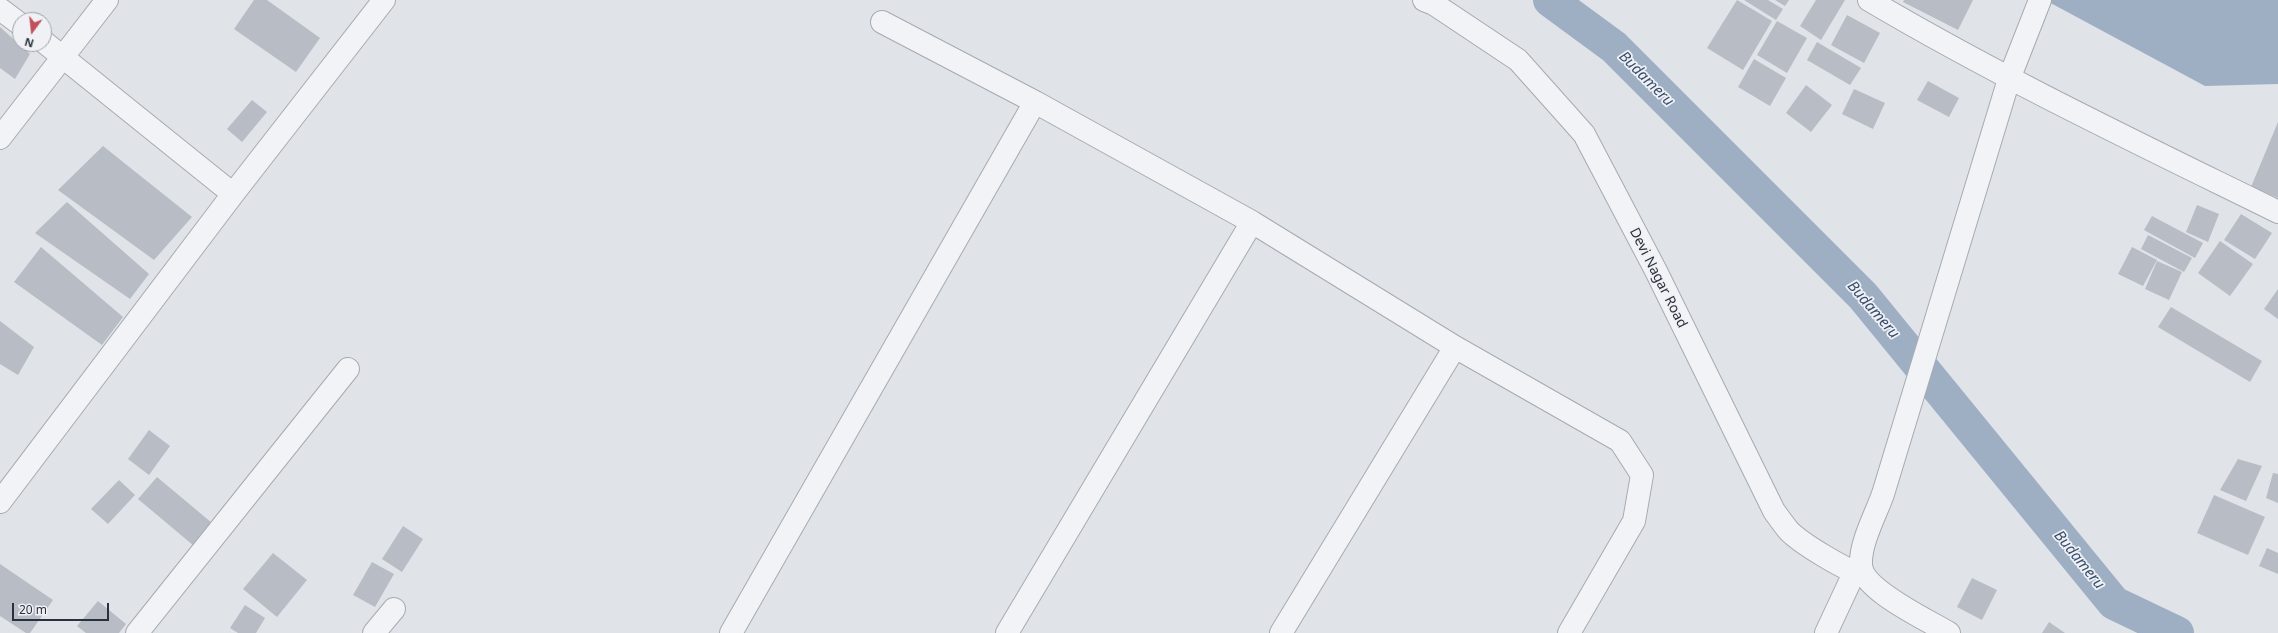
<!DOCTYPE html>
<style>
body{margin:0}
#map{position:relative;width:2278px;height:633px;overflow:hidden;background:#e0e3e8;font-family:"Noto Sans",sans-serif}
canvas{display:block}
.north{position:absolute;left:12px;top:12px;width:40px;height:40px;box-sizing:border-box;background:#eff1f5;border:1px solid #a0a4ab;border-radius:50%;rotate:195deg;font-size:11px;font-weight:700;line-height:16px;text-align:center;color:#2a303d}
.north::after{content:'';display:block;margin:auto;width:14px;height:18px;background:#c2505b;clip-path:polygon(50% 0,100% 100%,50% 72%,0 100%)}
.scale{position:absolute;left:12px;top:603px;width:97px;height:18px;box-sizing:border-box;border:2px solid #2a303d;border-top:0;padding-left:5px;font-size:12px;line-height:14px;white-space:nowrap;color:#2a303d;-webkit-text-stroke:3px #eff1f5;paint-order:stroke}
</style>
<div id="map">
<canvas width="2278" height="633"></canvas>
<div class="north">N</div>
<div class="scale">20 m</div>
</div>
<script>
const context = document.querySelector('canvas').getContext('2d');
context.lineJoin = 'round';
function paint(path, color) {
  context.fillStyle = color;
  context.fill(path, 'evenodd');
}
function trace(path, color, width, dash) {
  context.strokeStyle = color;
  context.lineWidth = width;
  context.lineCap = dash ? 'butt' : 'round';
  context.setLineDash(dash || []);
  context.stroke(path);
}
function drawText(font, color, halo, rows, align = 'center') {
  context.font = font + ' "Noto Sans",sans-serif';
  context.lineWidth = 3.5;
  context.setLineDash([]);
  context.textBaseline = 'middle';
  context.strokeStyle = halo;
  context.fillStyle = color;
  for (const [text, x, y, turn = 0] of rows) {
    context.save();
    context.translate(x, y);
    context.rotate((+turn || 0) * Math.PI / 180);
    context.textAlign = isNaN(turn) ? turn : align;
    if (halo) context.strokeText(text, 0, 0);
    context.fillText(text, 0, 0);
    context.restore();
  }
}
paint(new Path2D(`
 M2045,0H2278V84L2205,86Z`), '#9eafc4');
trace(new Path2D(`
 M1550,0L1614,47L1863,296L2114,603L2177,633`), '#9eafc4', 34);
paint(new Path2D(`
 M254,0H267L320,38L296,72L234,29Z
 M1737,0L1772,21L1743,70L1707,48Z
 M1744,0H1768L1783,9L1776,20Z
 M1775,0H1789L1785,6Z
 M1816,0H1845L1821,40L1800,26Z
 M1904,0H1973L1958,30L1903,2Z
 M1847,15L1880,33L1864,63L1831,45Z
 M1777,21L1807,38L1787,73L1757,55Z
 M0,27L30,54L15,79L0,68Z
 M1817,42L1861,68L1850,85L1807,60Z
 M1754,59L1786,78L1770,106L1738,87Z
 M1928,81L1959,98L1949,117L1917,100Z
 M1806,85L1832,105L1811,132L1786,113Z
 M1854,89L1885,103L1873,129L1842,114Z
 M252,100L267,112L242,142L227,129Z
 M2278,122V198L2251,187Z
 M103,146L192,217L154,260L58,190Z
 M67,202L149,274L130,299L35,233Z
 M2197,205L2219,214L2208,242L2186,232Z
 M2241,214L2272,233L2255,259L2224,240Z
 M2152,216L2203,243L2195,258L2144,230Z
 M2148,235L2192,258L2184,272L2141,249Z
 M2220,241L2253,264L2230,296L2198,273Z
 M41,247L123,317L102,345L14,282Z
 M2132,247L2157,260L2143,286L2118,274Z
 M2157,261L2182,272L2169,300L2145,289Z
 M2278,289V319L2264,309Z
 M2171,307L2262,361L2250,382L2158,327Z
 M0,321L34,347L18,375L0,364Z
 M149,430L170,446L149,475L128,459Z
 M2238,459L2262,466L2246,501L2220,490Z
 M2273,473L2278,474V503L2266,498Z
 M157,477L212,523L194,546L138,499Z
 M119,480L135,495L108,524L91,509Z
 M2214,495L2265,517L2248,555L2197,533Z
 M403,526L423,539L402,572L382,559Z
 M2267,548L2278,553V574L2259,566Z
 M273,553L307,580L277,617L243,589Z
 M372,562L394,574L375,607L353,595Z
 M0,564L53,600L30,633H26L0,616Z
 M1972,578L1997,590L1982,620L1957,607Z
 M98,601L126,624L119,633H86L77,626Z
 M245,605L265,618L256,633H238L230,628Z
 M2049,622L2065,633H2042Z`), '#b8bcc4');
const minor = new Path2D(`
 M1424,0L1434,4L1518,60L1584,134L1656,271L1774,511C1779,518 1784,525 1789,531C1802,544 1845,570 1863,575
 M1869,0C2001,78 2140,144 2278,212
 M0,9L20,24
 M882,22L1035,102L1252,222L1455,347L1620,441L1642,475L1634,521L1569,633
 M44,42L233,194
 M0,138L107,0
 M0,502L233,194L384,0
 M137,633L348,369
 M374,633L394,609
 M731,633L1035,102
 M1007,633L1252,222
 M1281,633L1455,347
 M1826,633L1854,573
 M1949,633C1928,620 1861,590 1861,564C1860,543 1876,514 1883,494L2009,79L2040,0`);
trace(minor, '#a6aab1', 24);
trace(minor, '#f2f3f6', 22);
drawText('14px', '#2a303d', '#eff1f5', [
 ["Devi Nagar Road",1658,278,63]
]);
drawText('italic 15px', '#384d6e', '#eff1f5', [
 ["Budameru",1646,79,45],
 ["Budameru",1873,310,49],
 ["Budameru",2079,560,51]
]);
</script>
